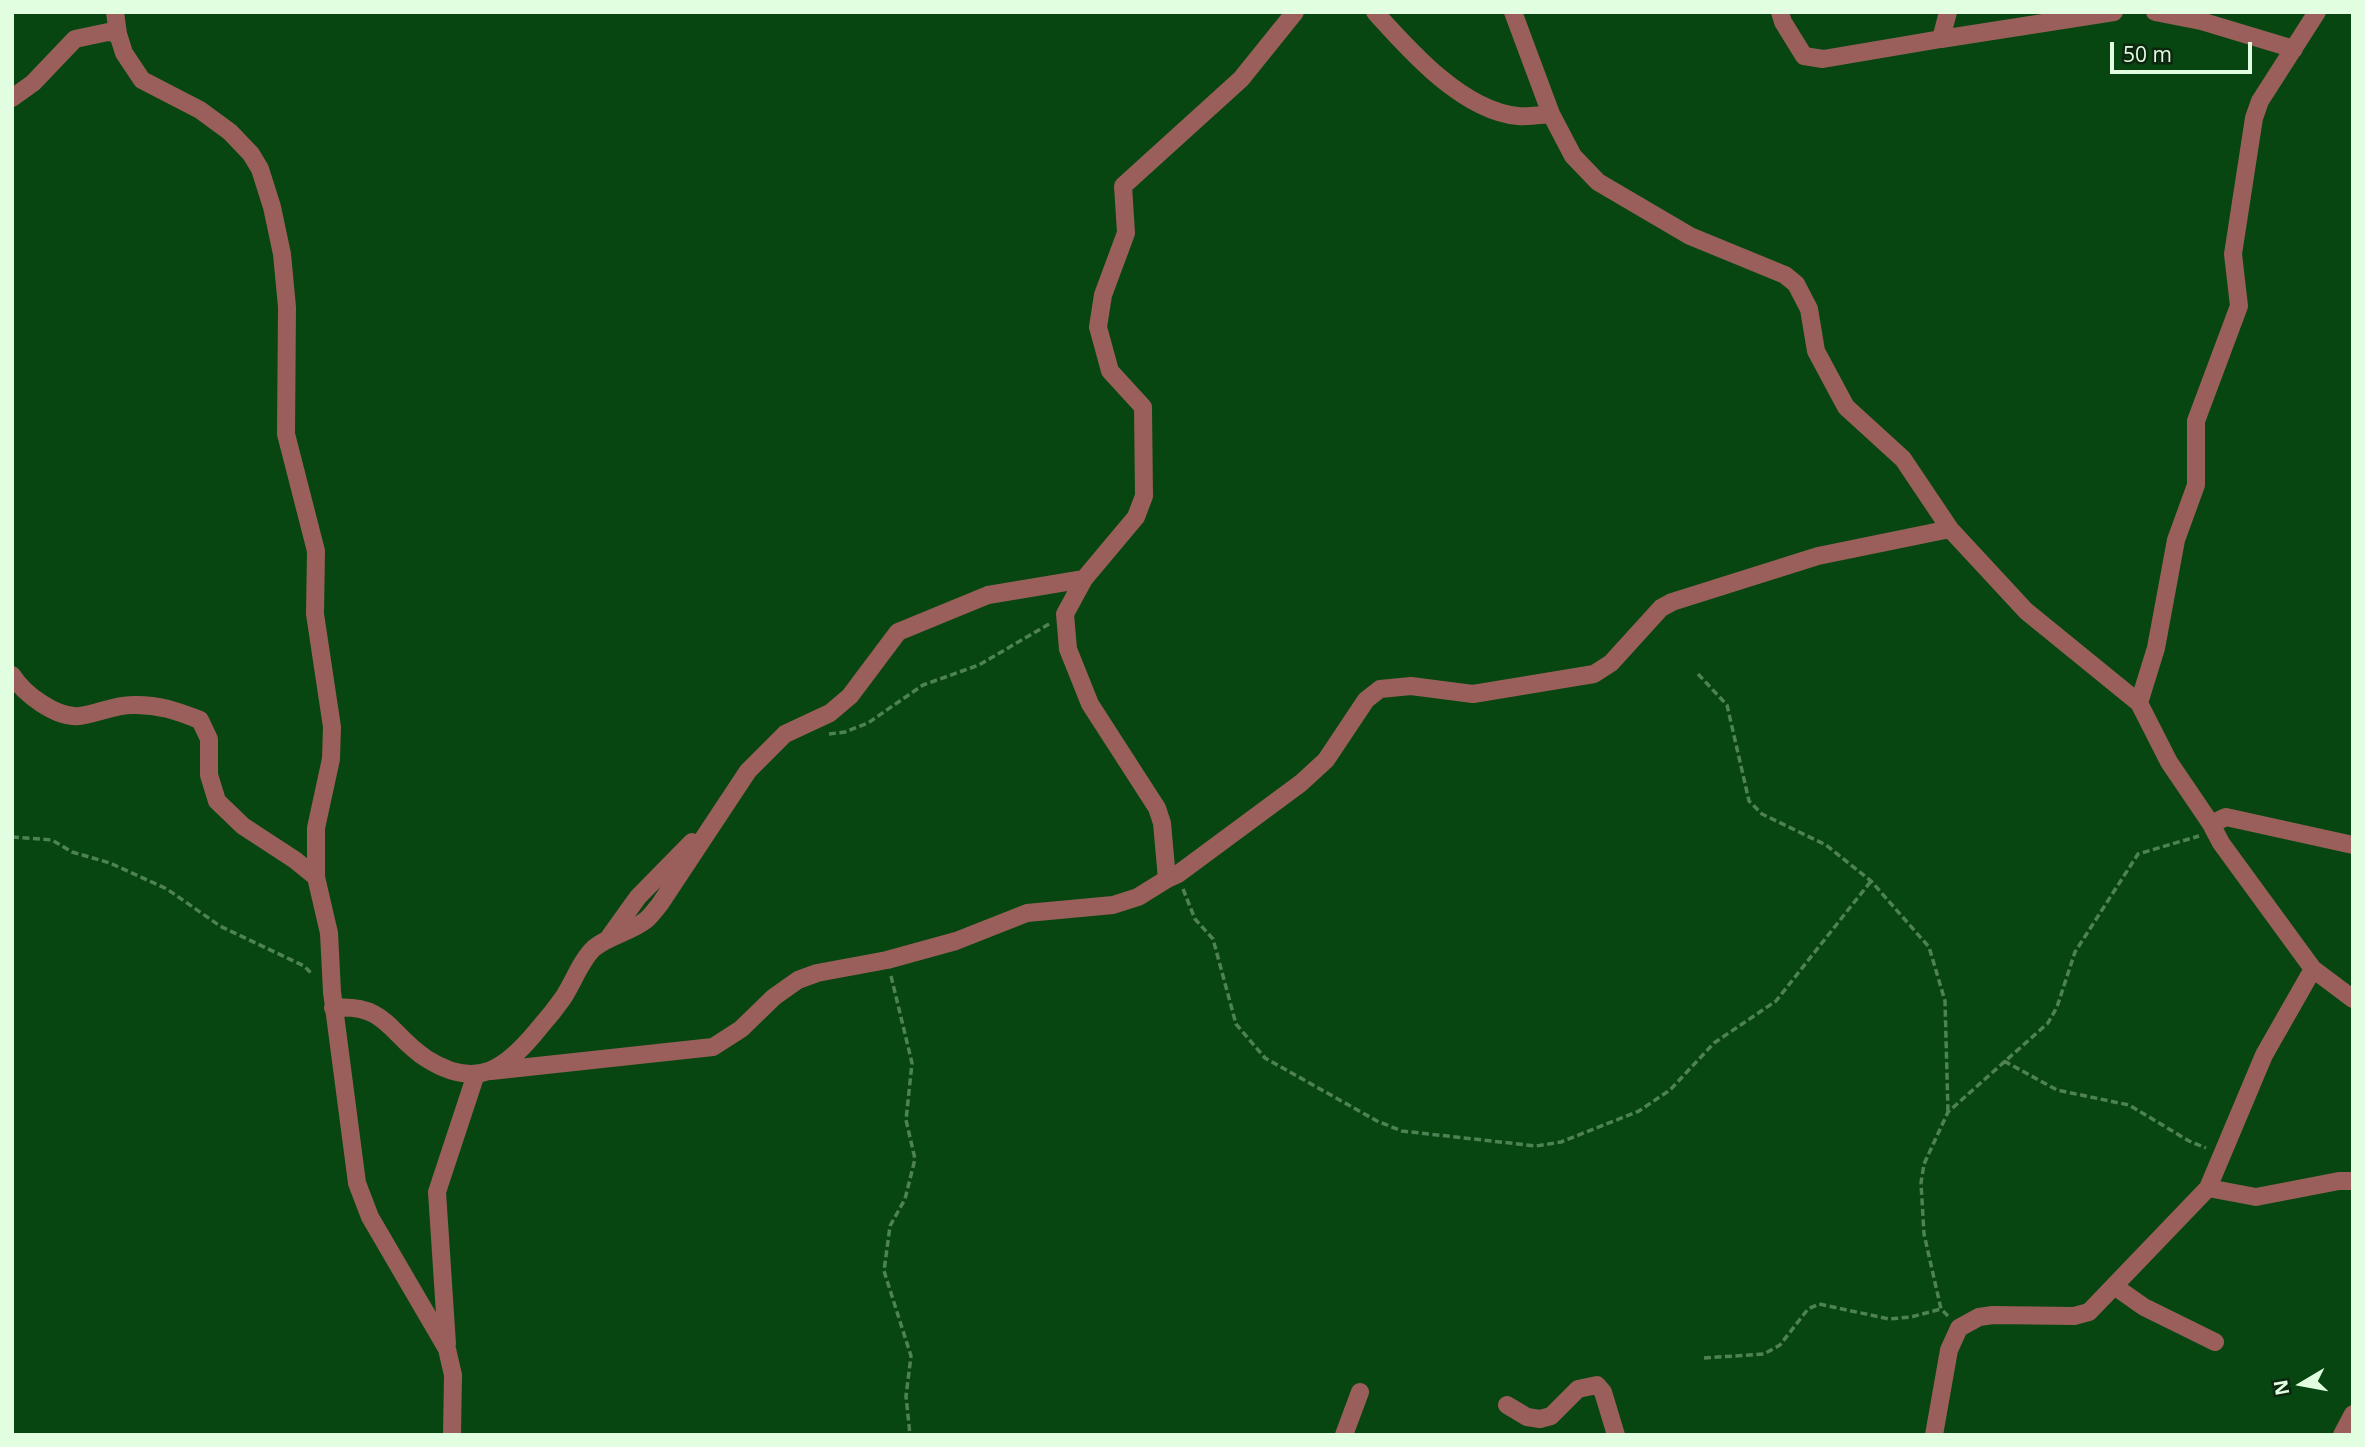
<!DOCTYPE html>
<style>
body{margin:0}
#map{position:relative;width:2365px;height:1447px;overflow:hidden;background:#074610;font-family:"Open Sans",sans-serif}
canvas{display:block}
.frame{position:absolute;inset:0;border:14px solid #e1ffe0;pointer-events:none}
.north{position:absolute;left:2267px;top:1349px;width:70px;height:70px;-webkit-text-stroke:5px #0e260f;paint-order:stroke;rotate:260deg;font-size:19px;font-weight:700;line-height:28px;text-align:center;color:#e1ffe0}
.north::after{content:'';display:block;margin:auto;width:24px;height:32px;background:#e1ffe0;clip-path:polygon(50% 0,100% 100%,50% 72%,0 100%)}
.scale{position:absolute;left:2110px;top:42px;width:142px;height:32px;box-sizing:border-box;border:4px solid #e1ffe0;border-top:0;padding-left:9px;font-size:21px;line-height:24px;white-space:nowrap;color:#e1ffe0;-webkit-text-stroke:5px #0e260f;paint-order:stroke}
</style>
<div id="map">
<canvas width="2365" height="1447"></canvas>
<div class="frame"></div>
<div class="north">N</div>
<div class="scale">50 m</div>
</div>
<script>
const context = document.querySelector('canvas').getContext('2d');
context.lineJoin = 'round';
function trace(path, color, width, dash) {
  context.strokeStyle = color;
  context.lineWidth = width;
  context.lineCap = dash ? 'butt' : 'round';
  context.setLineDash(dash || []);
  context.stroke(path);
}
trace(new Path2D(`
 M1698,674L1727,705L1749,801L1762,814L1826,845L1871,881L1929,947L1945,1001L1948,1112
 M829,734L845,732L868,723L923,685L979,665L1049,624
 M12,837L52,840L72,852L110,863L167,889L220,926L304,966L312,974
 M1183,889L1195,919L1213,939L1236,1024L1265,1058L1377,1121L1402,1131L1536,1146L1561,1142L1639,1111L1670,1090L1714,1043L1776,1001L1871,881
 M891,976L912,1063L906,1120L915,1159L905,1199L890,1226L884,1271L911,1356L906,1396L910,1435
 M2004,1061L2057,1090L2129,1105L2189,1141L2206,1148
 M1948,1316L1941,1309L1924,1234L1921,1183L1924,1164L1948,1112L2048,1023L2057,1007L2075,952L2138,854L2199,836
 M1704,1358L1764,1354L1780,1345L1808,1309L1819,1304L1889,1319L1911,1317L1941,1309`), '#4e8254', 3.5, [7, 3.5]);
trace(new Path2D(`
 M115,12L118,34L124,53L142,80L200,110L230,132L251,154L260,169L272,207L282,254L287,307L286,434L316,551L315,614L332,727L331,759L316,828V877L329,933L332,992L357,1183L370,1217L447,1349L453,1375L452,1435
 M1375,12C1410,51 1463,111 1518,116C1529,117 1540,115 1551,114
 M1513,12L1551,114L1573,156L1598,182L1690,236L1785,275L1796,284L1809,309L1816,351L1846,407L1903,459L1950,529L2026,611L2139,703
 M1780,12L1783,22L1804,56L1823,59L1941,39L1948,12
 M2155,12L2201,21L2294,49
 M1941,39L2114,12
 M12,98L33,83L75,39L108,32L118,34
 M12,675C24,694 56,718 79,716C97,714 114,705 132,705C158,704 177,711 200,720L209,739V775L217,801L243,826L295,860L316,877
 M2211,824L2226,817L2353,845
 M1167,879L1178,874L1301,783L1326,760L1366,700L1380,689L1411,686L1473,694L1594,674L1611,663L1661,608L1672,602L1818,556L1950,529
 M610,936L638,897L692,842
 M2313,969L2353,999
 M333,1008C388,1003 389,1035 427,1059C478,1091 507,1068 540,1027C548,1018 556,1008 563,998C573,983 581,960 594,948C610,935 631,932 646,920C651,916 656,909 660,904L748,771L785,734L830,713L850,696L898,632L988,595L1084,579
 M491,1071L713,1047L741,1029L774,997L798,980L817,973L887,960L956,941L1027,913L1113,905L1138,897L1167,879L1162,823L1157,808L1090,704L1068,649L1065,614L1084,579L1136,517L1144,496L1143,407L1110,371L1098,327L1103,295L1126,233L1123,186L1241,79L1295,12
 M2208,1188L2256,1197L2339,1181H2353
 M2114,1286L2144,1307L2215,1342
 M447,1344L437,1192L476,1074
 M1507,1405L1527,1417L1540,1419L1551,1416L1578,1389L1597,1385L1603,1392L1616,1435
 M1344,1435L1360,1392
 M1934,1435L1949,1350L1959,1328L1979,1317L1993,1315L2074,1316L2089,1312L2208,1188L2264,1055L2313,969L2221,843L2211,824L2169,762L2139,703L2156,648L2176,540L2196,485V421L2239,306L2233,254L2254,118L2260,101L2317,12
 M2342,1435L2353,1414`), '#9a5f5a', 18);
</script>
